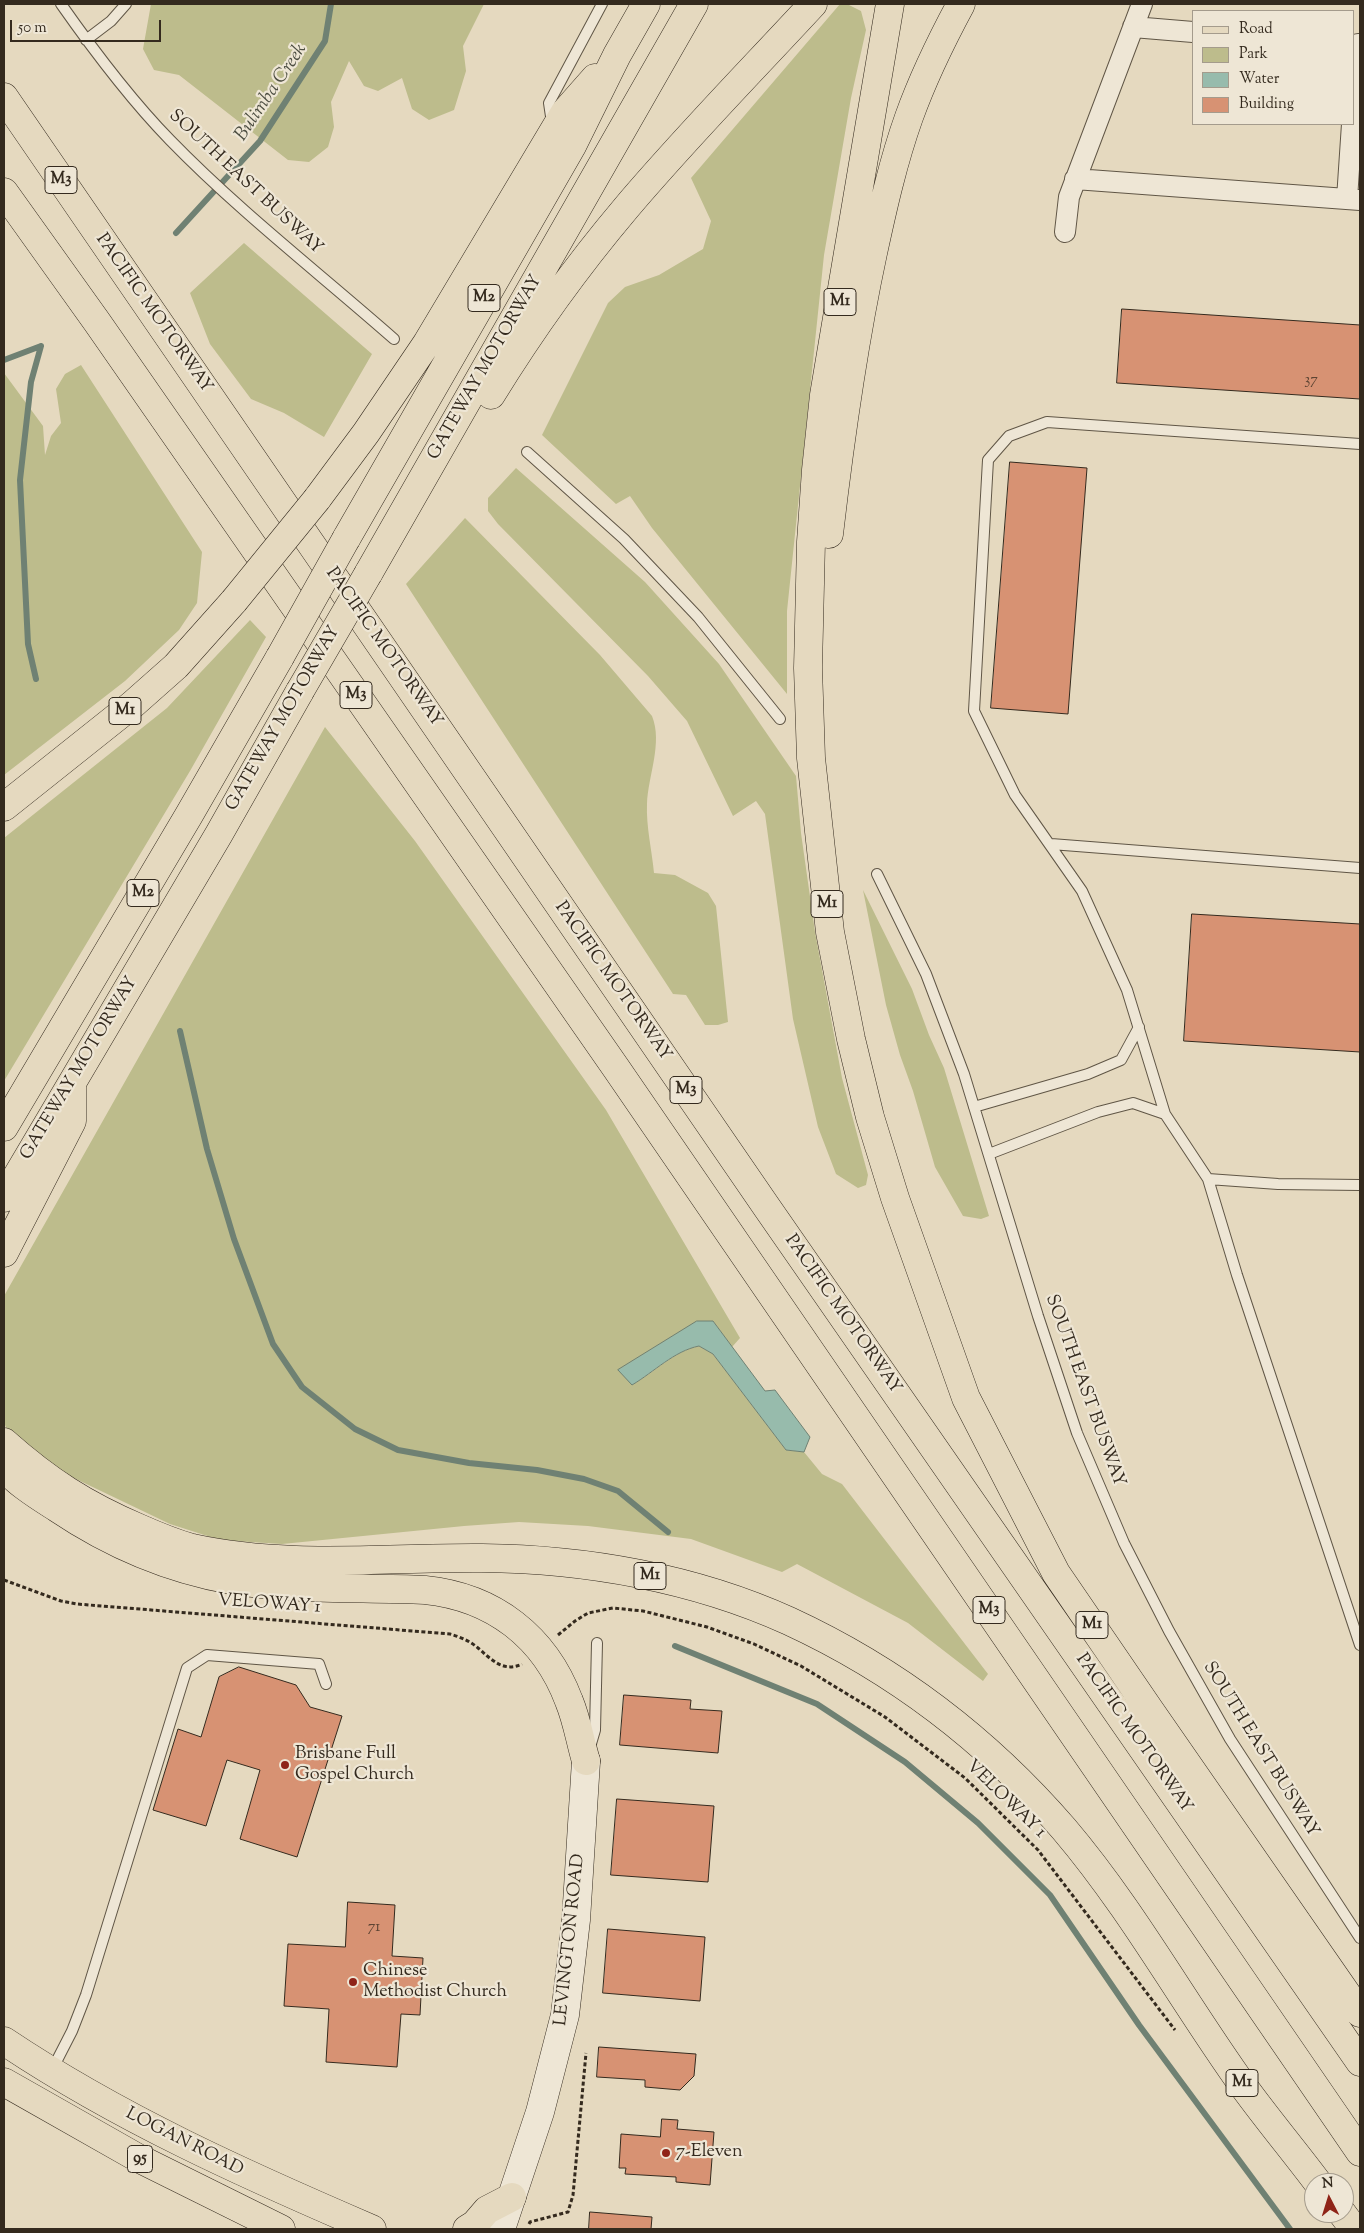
<!DOCTYPE html>
<style>
body{margin:0}
#map{position:relative;width:1364px;height:2233px;overflow:hidden;background:#e5d9bf;font-family:"Sorts Mill Goudy",serif}
canvas{display:block}
.frame{position:absolute;inset:0;border:5px solid #342a1e;pointer-events:none}
.legend{position:absolute;left:1192px;top:10px;width:162px;height:115px;box-sizing:border-box;background:#eee6d5;border:1px solid #a49b8c;margin:0;padding:6px 9px;list-style:none;font-size:15px;color:#342a1e}
.legend li{display:flex;align-items:center;gap:10px;height:25px}
.legend b{width:25px;border:1px solid #a49b8c}
.north{position:absolute;left:1304px;top:2173px;width:50px;height:50px;box-sizing:border-box;background:#eee6d5;border:1px solid #a49b8c;border-radius:50%;rotate:355deg;font-size:14px;font-weight:700;line-height:20px;text-align:center;color:#342a1e}
.north::after{content:'';display:block;margin:auto;width:18px;height:22px;background:#8f2418;clip-path:polygon(50% 0,100% 100%,50% 72%,0 100%)}
.scale{position:absolute;left:10px;top:20px;width:151px;height:22px;box-sizing:border-box;border:2px solid #342a1e;border-top:0;padding-left:6px;font-size:15px;line-height:18px;white-space:nowrap;color:#342a1e;-webkit-text-stroke:4px #eee6d5;paint-order:stroke}
</style>
<div id="map">
<canvas width="1364" height="2233"></canvas>
<div class="frame"></div>
<ul class="legend">
<li><b style="height:6px;background:#e5d9bf"></b>Road</li>
<li><b style="height:14px;background:#bdbc8c"></b>Park</li>
<li><b style="height:14px;background:#97bbac"></b>Water</li>
<li><b style="height:14px;background:#d79273"></b>Building</li>
</ul>
<div class="north">N</div>
<div class="scale">50 m</div>
</div>
<script>
const context = document.querySelector('canvas').getContext('2d');
context.lineJoin = 'round';
function paint(path, color) {
  context.fillStyle = color;
  context.fill(path, 'evenodd');
}
function trace(path, color, width, dash) {
  context.strokeStyle = color;
  context.lineWidth = width;
  context.lineCap = dash ? 'butt' : 'round';
  context.setLineDash(dash || []);
  context.stroke(path);
}
function drawText(font, color, halo, rows, align = 'center') {
  context.font = font + ' "Sorts Mill Goudy",serif';
  context.lineWidth = 4.5;
  context.setLineDash([]);
  context.textBaseline = 'middle';
  context.strokeStyle = halo;
  context.fillStyle = color;
  for (const [text, x, y, turn = 0] of rows) {
    context.save();
    context.translate(x, y);
    context.rotate((+turn || 0) * Math.PI / 180);
    context.textAlign = isNaN(turn) ? turn : align;
    if (halo) context.strokeText(text, 0, 0);
    context.fillText(text, 0, 0);
    context.restore();
  }
}
paint(new Path2D(`
 M151,4H484L463,46L466,71L454,110L429,120L412,109L402,78L378,91L364,86L349,61L331,102L334,127L328,147L309,162L288,160L179,75L154,70L143,49Z
 M840,4H847L861,11L866,30L851,98L824,255L787,611V694L652,528L630,496L616,504L542,435L608,303L625,287L659,275L703,249L711,221L691,178Z
 M244,243L372,354L324,437L284,413L251,399L210,344L190,293Z
 M81,365L202,552L197,603L179,630L125,681L4,775V373L43,426L45,455L51,436L61,423L56,389L65,374Z
 M516,468L645,582L719,664L796,776L801,833L815,932L842,1078L868,1175L866,1185L858,1188L836,1174L818,1127L793,1019L765,814L756,801L733,816L687,721L648,676L498,524L488,511V498Z
 M465,518L600,655L652,716C663,743 648,776 647,804C646,826 652,851 654,873L675,875L708,893L716,906L728,1022L718,1025H705L686,995L673,994L406,584Z
 M250,620L266,637L190,771L4,1081V838L167,708Z
 M325,727L415,841L606,1110L740,1338L732,1347L713,1321L632,1385C655,1372 674,1351 699,1346L713,1354L786,1450L804,1452L822,1474L842,1484L988,1674L983,1681L908,1623L797,1564L782,1572L691,1539L588,1526L519,1522L464,1526L282,1544L220,1540L170,1524L55,1469L9,1433L4,1423V1296Z
 M863,890L912,989L929,1035L944,1068L989,1216L981,1219L963,1216L935,1167L913,1091L900,1055L886,1005Z`), '#bdbc8c');
const water = new Path2D(`
 M697,1321H713L765,1391L775,1390L810,1437L804,1452L786,1450L713,1354L699,1346C674,1351 654,1372 632,1385L618,1370Z`);
paint(water, '#97bbac');
trace(water, '#6f8173', 1);
trace(new Path2D(`
 M176,233L260,141L325,41L331,4
 M4,360L41,346
 M36,679L28,644L20,480L31,382L41,346
 M180,1031L207,1149L234,1239L273,1344L302,1387L355,1429L398,1450L469,1463L537,1470L584,1479L618,1491L668,1532
 M675,1646L817,1704L905,1762L978,1823L1050,1895L1139,2025L1290,2229`), '#6f8173', 6);
const building = new Path2D(`
 M1122,309L1360,325V399L1117,383Z
 M1010,462L1087,468L1068,714L991,708Z
 M1192,914L1360,924V1052L1184,1041Z
 M239,1667L296,1685L310,1707L342,1716L297,1857L240,1839L260,1770L227,1760L206,1826L153,1810L178,1729L201,1737L219,1677Z
 M624,1695L691,1700L690,1709L722,1711L718,1753L620,1745Z
 M617,1799L714,1806L708,1882L611,1875Z
 M348,1902L395,1905L392,1956L423,1958L420,2015L401,2014L397,2067L326,2062L329,2009L284,2006L288,1944L345,1947Z
 M608,1929L705,1937L700,2001L603,1993Z
 M599,2047L696,2054L694,2076L680,2090L645,2087V2080L597,2077Z
 M662,2119L678,2120L677,2129L714,2132L710,2185L676,2182V2177L625,2174L626,2168H619L621,2134L660,2137Z
 M590,2212L652,2217L651,2229H589Z`);
paint(building, '#d79273');
trace(building, '#342a1e', 1);
const lane = new Path2D(`
 M61,4C94,51 129,98 170,140C239,211 319,273 394,339
 M86,40L111,21L126,4
 M552,123L549,103L602,4
 M1360,444L1047,422L1009,436L988,460L974,711L1015,795L1082,891L1127,990L1165,1114L1208,1179L1278,1184L1360,1185
 M527,452L624,539L698,617L780,719
 M1051,844L1360,868
 M877,874L926,974L964,1074L1038,1316L1077,1433L1124,1543L1169,1631L1230,1739L1360,1938
 M974,1107L1088,1074L1121,1060L1139,1027
 M989,1154L1098,1112L1133,1103L1165,1114
 M1208,1179L1237,1275L1360,1645
 M590,1747L595,1730L597,1643
 M52,2070L72,2031L86,1995L187,1668L207,1655L319,1664L326,1684`);
const street = new Path2D(`
 M1133,27L1193,32
 M1353,116L1358,44
 M1075,179L1360,200
 M1347,199L1352,124
 M1065,232L1069,197L1142,4`);
const secondary = new Path2D(`
 M501,2229L540,2112L565,2015L576,1920L586,1761`);
const primary = new Path2D(`
 M4,2041C119,2118 246,2175 372,2229
 M4,2082L138,2158L281,2229
 M467,2229L475,2224L487,2210L512,2197`);
const highway = new Path2D(`
 M890,4L824,395L816,470L811,542L808,668L811,758L830,932L851,1039L870,1117L895,1198L966,1398L1056,1573L1149,1709L1360,2013
 M4,97L768,1209L1360,2062
 M4,192L97,322L616,1068L1360,2152
 M491,395C531,330 577,266 626,208C686,137 751,71 813,4
 M317,499L366,433L427,343L565,112L595,78
 M829,534C840,440 853,346 873,253C883,207 893,162 909,117C923,78 941,41 961,4
 M346,539L572,146L617,55L646,4
 M368,574L694,4
 M4,807L132,705L176,666L234,601
 M4,1127L189,815L280,657
 M4,1198L219,834L300,691
 M4,1253L72,1121V1083
 M4,1442C48,1481 85,1505 139,1528C157,1536 174,1543 192,1548C288,1569 386,1557 482,1558C586,1559 694,1578 789,1621C895,1670 988,1741 1064,1829C1132,1909 1183,2002 1244,2087C1268,2120 1294,2151 1318,2183
 M4,1465C10,1479 43,1499 57,1508C109,1543 169,1569 231,1580C295,1591 361,1587 425,1590C494,1597 545,1637 569,1701C577,1720 580,1741 586,1761
 M1342,2213L1354,2229`);
trace(lane, '#605646', 12);
trace(street, '#605646', 22);
trace(secondary, '#342a1e', 29);
trace(primary, '#342a1e', 29);
trace(highway, '#342a1e', 29);
trace(new Path2D(`
 M4,1580L61,1601L77,1604L450,1634C460,1637 470,1641 478,1648C491,1659 503,1673 522,1664
 M558,1635L575,1621L588,1613L613,1608L643,1611L707,1627L754,1644L801,1666L885,1717L965,1778L1038,1850L1175,2030
 M529,2224L530,2222L568,2212L573,2195L586,2053`), '#342a1e', 3, [4, 2.5]);
trace(lane, '#eee6d5', 10);
trace(street, '#eee6d5', 20);
trace(secondary, '#eee6d5', 28);
trace(primary, '#e5d9bf', 28);
trace(highway, '#e5d9bf', 28);
const highwayBridge = new Path2D(`
 M234,601L317,499
 M280,657L346,539
 M300,691L368,574`);
trace(highwayBridge, '#342a1e', 29, []);
trace(highwayBridge, '#e5d9bf', 28);
for (const [x, y, r, color] of [
 [285,1765,5,"#8f2418"],
 [353,1982,5,"#8f2418"],
 [666,2153,5,"#8f2418"]
]) {
  const dot = new Path2D();
  dot.arc(x, y, r, 0, 2 * Math.PI);
  context.fillStyle = color;
  context.fill(dot);
  trace(dot, '#eee6d5', 2);
}
drawText('15px', '#5d4433', null, [
 ["37",1311,381],
 ["71",374,1928]
]);
for (const [x, y, w] of [
 [61,180,32],
 [484,298,32],
 [840,302,32],
 [356,695,32],
 [125,711,32],
 [143,893,32],
 [827,904,32],
 [686,1090,32],
 [650,1576,32],
 [989,1610,32],
 [1092,1625,32],
 [1242,2083,32],
 [140,2159,25]
]) {
  const box = new Path2D();
  box.roundRect(x - w / 2, y - 13.5, w, 27, 4);
  context.fillStyle = '#eee6d5';
  context.fill(box);
  trace(box, '#342a1e', 1);
}
drawText('bold 16px', '#342a1e', null, [
 ["M3",61,180],
 ["M2",484,298],
 ["M1",840,302],
 ["M3",356,695],
 ["M1",125,711],
 ["M2",143,893],
 ["M1",827,904],
 ["M3",686,1090],
 ["M1",650,1576],
 ["M3",989,1610],
 ["M1",1092,1625],
 ["M1",1242,2083],
 ["95",140,2159]
]);
drawText('18px', '#342a1e', '#eee6d5', [
 ["SOUTH EAST BUSWAY",245,183,43],
 ["PACIFIC MOTORWAY",153,314,55],
 ["GATEWAY MOTORWAY",486,368,-60],
 ["PACIFIC MOTORWAY",383,648,55],
 ["GATEWAY MOTORWAY",284,719,-60],
 ["PACIFIC MOTORWAY",612,982,55],
 ["GATEWAY MOTORWAY",80,1069,-59],
 ["PACIFIC MOTORWAY",842,1315,55],
 ["SOUTH EAST BUSWAY",1084,1391,70],
 ["VELOWAY 1",269,1605,4],
 ["PACIFIC MOTORWAY",1133,1734,55],
 ["SOUTH EAST BUSWAY",1260,1750,58],
 ["VELOWAY 1",1005,1800,44],
 ["LEVINGTON ROAD",571,1940,-84],
 ["LOGAN ROAD",184,2143,27]
]);
drawText('18px', '#342a1e', '#eee6d5', [
 ["Brisbane Full",295,1755],
 ["Gospel Church",295,1776],
 ["Chinese",363,1972],
 ["Methodist Church",363,1993],
 ["7-Eleven",676,2153]
], 'left');
drawText('italic 19px', '#4d4e42', '#eee6d5', [
 ["Bulimba Creek",272,93,-56]
]);
</script>
